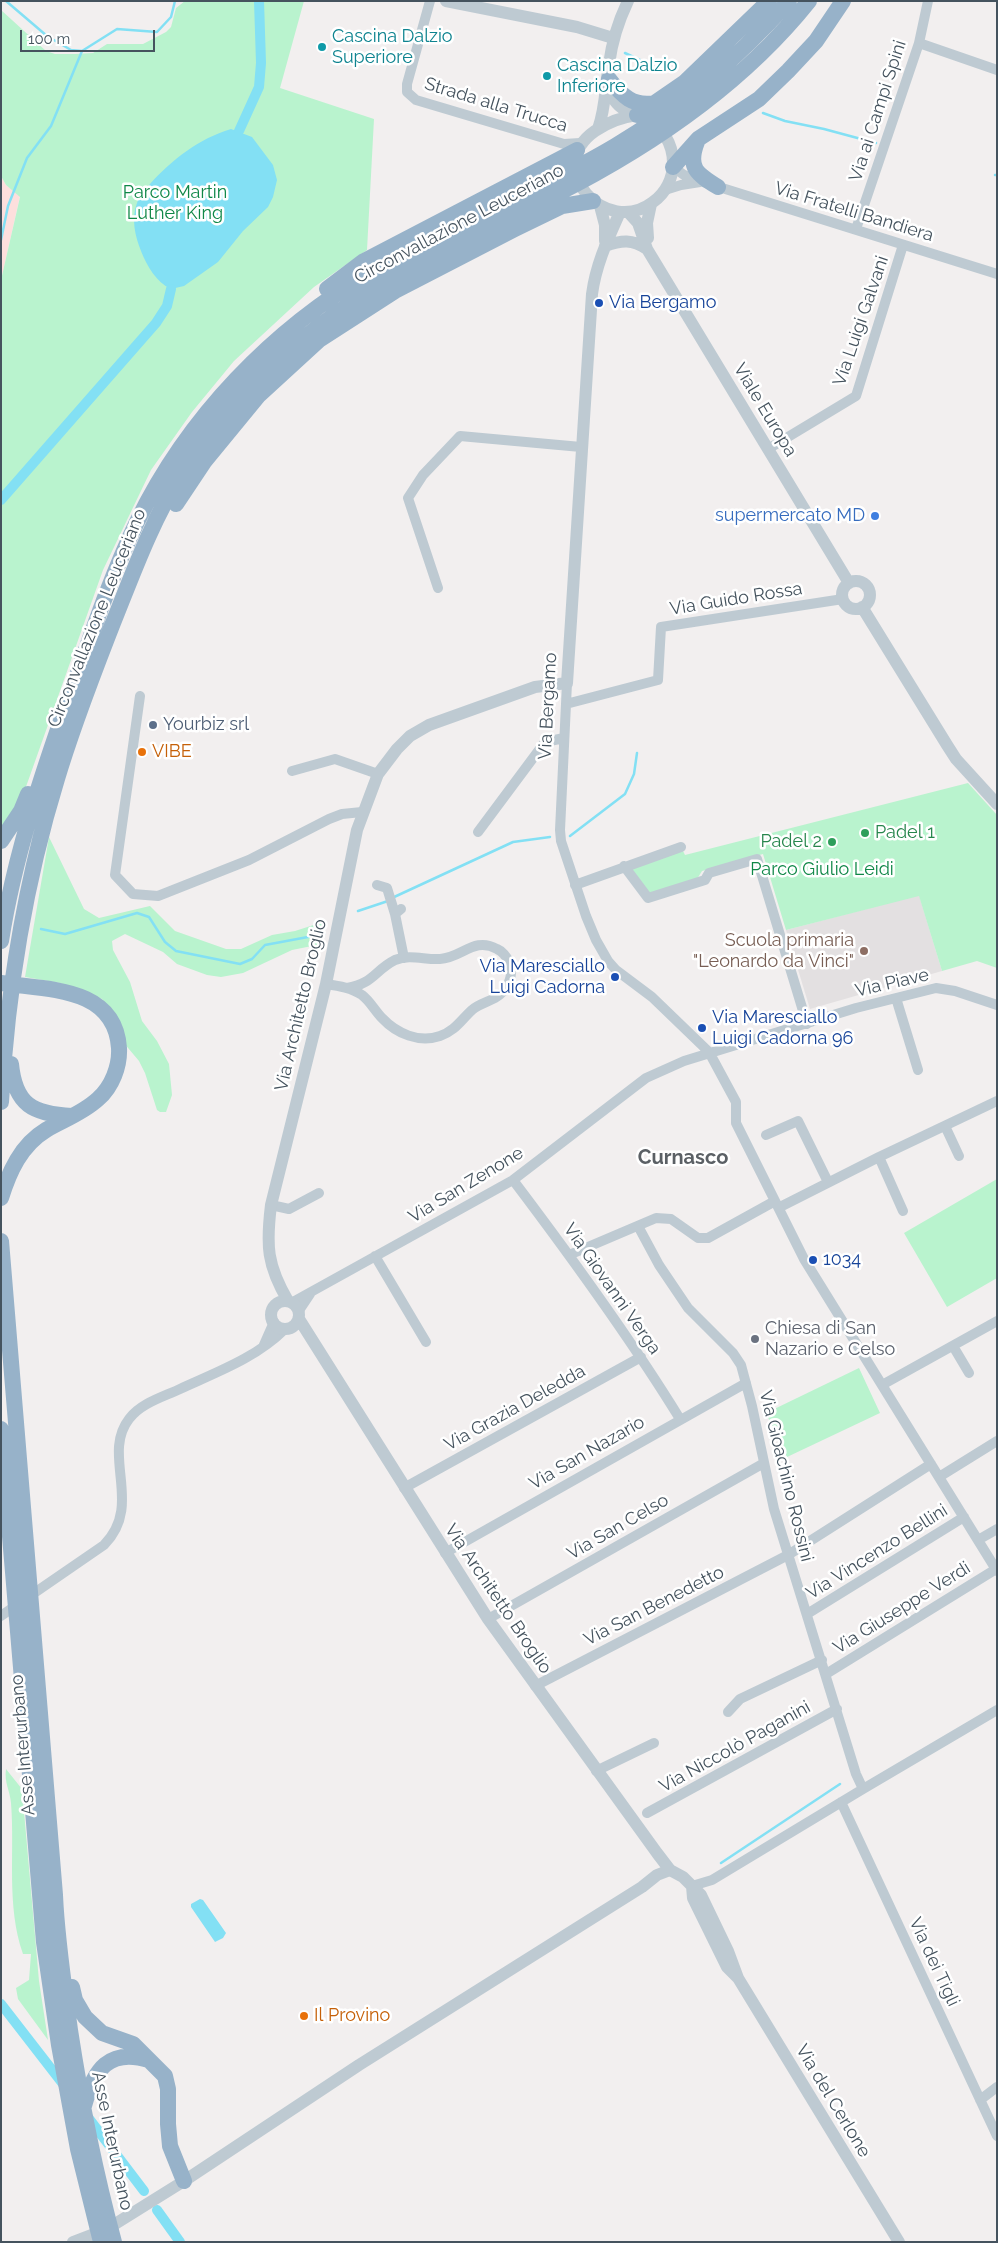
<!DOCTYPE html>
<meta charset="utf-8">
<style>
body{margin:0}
#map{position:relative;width:998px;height:2243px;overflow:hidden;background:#f2efef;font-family:Raleway,sans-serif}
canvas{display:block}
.frame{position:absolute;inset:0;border:2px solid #45535e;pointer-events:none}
.scale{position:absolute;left:20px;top:30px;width:135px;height:22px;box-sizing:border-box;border:2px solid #45535e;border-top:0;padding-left:6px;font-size:15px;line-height:18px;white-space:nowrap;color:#45535e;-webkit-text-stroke:4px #fff;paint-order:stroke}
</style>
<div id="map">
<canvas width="998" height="2243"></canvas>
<div class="frame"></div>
<div class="scale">100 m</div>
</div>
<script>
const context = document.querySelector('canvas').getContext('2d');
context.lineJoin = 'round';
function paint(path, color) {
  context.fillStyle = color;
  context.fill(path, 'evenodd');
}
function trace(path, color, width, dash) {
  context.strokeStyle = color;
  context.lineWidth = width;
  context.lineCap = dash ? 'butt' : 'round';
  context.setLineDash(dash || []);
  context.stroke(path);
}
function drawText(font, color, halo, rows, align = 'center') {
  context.font = font + ' Raleway,sans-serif';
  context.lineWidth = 5;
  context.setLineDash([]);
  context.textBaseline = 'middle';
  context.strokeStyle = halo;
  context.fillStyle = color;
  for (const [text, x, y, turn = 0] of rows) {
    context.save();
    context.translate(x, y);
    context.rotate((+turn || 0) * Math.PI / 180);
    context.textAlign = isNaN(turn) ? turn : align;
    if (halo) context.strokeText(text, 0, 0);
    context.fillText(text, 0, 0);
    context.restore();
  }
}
paint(new Path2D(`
 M919,895L942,971L810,1009L786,930Z`), '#e3e0e1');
paint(new Path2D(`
 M1,176L6,185L20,196L1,280Z`), '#fddfdd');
paint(new Path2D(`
 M185,1H304L280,88L374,119L367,250L314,287L234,361L192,412L151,470L103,570L22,798L1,831V280L20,197L6,185L1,176V10L46,51L55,54H75L93,53L107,44H143L166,32L171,27L176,8Z
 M968,783L997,815V968L977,961L942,971L919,896L786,930L763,854L702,871L697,879L650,894L630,869L683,851L685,855Z
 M49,837L84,909L99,918L150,906L175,931L226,949H241L272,935L295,931L326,921L317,945L292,950L243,973L221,977L207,975L177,964L163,952L125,934L112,941L113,950L130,982L142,1021L157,1041L169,1064L172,1095L166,1112H160L157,1110L145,1073L139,1061L123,1042L109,1008L102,999L60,983L25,977Z
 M997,1179V1278L947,1307L904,1233Z
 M859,1368L880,1413L787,1457L766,1413Z
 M6,1769L22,1789L39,1981L48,2040L18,1999L16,1988L29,1980L31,1954H23C6,1905 15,1853 11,1803C10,1790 4,1783 6,1769Z`), '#b9f3ce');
paint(new Path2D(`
 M231,129L252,137L273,165L277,180L273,197L268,207L243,231L218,262L184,286L171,289C156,282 147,266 141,251C135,236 131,219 137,203C139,196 146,190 150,184C173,159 198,139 231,129Z
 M200,1899L203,1900L226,1933L223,1938L215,1942L191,1907V1904Z`), '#83e0f4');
trace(new Path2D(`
 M6,1L47,36L71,50L82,51L117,29L157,32L171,17L175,1
 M625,53L665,72
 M763,113L785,121L824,129L876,143
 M995,175H997
 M1,240L8,206L27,158L51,126L82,51
 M570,836L625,794L634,774L637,753
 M392,898L513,842L550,837
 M358,911L388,901
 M41,929L65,934L137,913L149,917L165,942L176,951L240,964L252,959L265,945L324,934
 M721,1863L840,1784`), '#83e0f4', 2.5);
trace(new Path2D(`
 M239,131L259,87L261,63L259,1
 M1,500L156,323L167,306L171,289
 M1,2004L63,2084
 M87,2116L144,2191
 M157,2210L180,2242`), '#83e0f4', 10);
trace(new Path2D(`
 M430,1L407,84V92L416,100L564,144L580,143
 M919,43L997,70
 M673,167L684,175L703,182L997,274
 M665,190L681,185L700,182
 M856,229L919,43L928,1
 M768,449L856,396L903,245
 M438,588L408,498L423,475L460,436L581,447
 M567,683L560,830L561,841L586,916L596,940L608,961L616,970L652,997L709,1052L736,1102V1123L804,1259L997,1571
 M140,696L115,875L133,894L158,896L249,860L329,819L342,814L362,812
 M566,704L658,680L661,627L843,599
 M292,771L335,759L378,774
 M478,832L545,742L564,738
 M624,866L648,898L705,880L709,873L757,859L807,1024
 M377,885L387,888L395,914
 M575,885L681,847
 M401,909L395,914L404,958
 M326,984C339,986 352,988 362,995C370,1001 375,1011 382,1018C397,1034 419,1043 440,1036C455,1031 461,1020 472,1010C479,1004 488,1002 495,998C507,991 515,976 509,962C507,957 502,951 497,949C474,936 462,958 440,959C425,960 410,954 395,960C375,970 373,984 347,988
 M896,998L918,1070
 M945,1126L959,1156
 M766,1135L798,1121L828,1182
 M879,1157L903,1211
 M513,1180C572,1258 629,1336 680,1419
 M271,1205L289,1209L319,1193
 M780,1207L879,1157L997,1101
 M638,1226L659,1265L688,1308L733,1353L741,1365L752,1406L774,1509L856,1774L863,1789
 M569,1255L656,1218L671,1219L698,1238H708L775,1201
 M375,1256L426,1342
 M291,1303L513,1180L646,1078L684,1061L856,1008L936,988L955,991L997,1005
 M298,1312L310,1294
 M953,1346L969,1373
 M263,1347L274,1322
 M882,1385L997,1321
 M939,1477L997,1441
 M404,1488L641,1357
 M978,1540L997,1529
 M445,1553L746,1383
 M807,1614L964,1517
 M1,1616L104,1545C144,1505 101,1455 129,1419C141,1403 163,1397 180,1389C217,1372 256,1358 285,1329
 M488,1619L764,1463
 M826,1674L996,1569
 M535,1686L788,1555L931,1464
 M728,1712L740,1699L822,1660
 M596,1771L654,1743
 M841,1802L997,2136
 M647,1813L837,1709
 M692,1886L712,1880L863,1789L997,1710
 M980,2100L997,2087`), '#becad2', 10);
trace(new Path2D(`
 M446,1L577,27L613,38
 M609,64C609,76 609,90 615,101C622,111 633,113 644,118C662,125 673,144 673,163C673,178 666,193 653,202C606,238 542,168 595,131C607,123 621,117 637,115
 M598,129C606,107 605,86 609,64C612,41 618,22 628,1
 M600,206L605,225V241
 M628,212L638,223L647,249L849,583
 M648,238L647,223L651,204
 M605,246C622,240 632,239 647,249
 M842 595a14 14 0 1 1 28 0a14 14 0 1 1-28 0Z
 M862,607L947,745L956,759L997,804
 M288,1301C267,1265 266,1246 271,1205L326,984L357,830L378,774L397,749L410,736L429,725L535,687L567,683L592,294C596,264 608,239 620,212
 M271 1315a14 14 0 1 1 28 0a14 14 0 1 1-28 0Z
 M299,1319L488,1619L657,1853L670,1870L683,1877L701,1895L728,1951L738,1978
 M692,1886L693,1898L727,1967L738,1978L899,2242
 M73,2242L107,2229L184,2181L359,2065L642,1887L657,1875L670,1870`), '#becad2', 12);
trace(new Path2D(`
 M609,79C622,96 633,107 655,103
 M637,115L685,82L769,1
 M697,142C687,168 697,174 718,187
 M673,167L698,139L759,99L788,71L816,41L843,1
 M327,289L364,261L577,150
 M176,504L204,462L259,395L319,340L395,291L515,229L562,206L593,201
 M1,841L21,811L28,794
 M1,941C14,858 41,777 69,698C90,639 110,578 137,522C188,417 273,329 373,271C452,225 538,192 615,146C681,107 738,58 789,1
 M1,983C46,990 115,986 119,1048C120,1066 112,1087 98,1099C83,1113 63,1120 46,1130C21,1145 9,1172 1,1198
 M11,1064C15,1105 33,1114 72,1116
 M1,1102C7,993 25,883 57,779C72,728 92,677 111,628C132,576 151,522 181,475C231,397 300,333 380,285C436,252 497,225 555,195C650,147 742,85 809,1
 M1,1241L55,1895C57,1941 64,1985 70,2030C81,2102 95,2172 114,2242
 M1,1429L44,1942L59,2045L78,2149L101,2242
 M72,1987L75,2000L85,2017L102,2033L133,2044L165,2076L168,2089V2124L170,2146L184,2181
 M84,2106C94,2069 109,2048 149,2060`), '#97b2c9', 16);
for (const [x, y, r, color] of [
 [322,47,5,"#0f9aa8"],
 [547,76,5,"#0f9aa8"],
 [599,303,5,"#1a4fb4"],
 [875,516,5,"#3f7fe0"],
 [153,725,5,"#5c6f8a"],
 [142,752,5,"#e8710a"],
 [865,833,5,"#2e9e5b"],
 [832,842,5,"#2e9e5b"],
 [864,951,5,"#8d6e63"],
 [615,977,5,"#1a4fb4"],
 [702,1028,5,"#1a4fb4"],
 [813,1260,5,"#1a4fb4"],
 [755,1339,5,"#6b7280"],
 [304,2016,5,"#e8710a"]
]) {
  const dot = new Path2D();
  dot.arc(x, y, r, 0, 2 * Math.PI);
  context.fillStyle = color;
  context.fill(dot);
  trace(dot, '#fff', 2);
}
drawText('18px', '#0d838f', '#fff', [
 ["Cascina Dalzio",332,37],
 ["Superiore",332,58],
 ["Cascina Dalzio",557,66],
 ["Inferiore",557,87]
], 'left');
drawText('18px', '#45535e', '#fff', [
 ["Strada alla Trucca",496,105,17],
 ["Via ai Campi Spini",878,111,-72],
 ["Via Fratelli Bandiera",854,212,17],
 ["Circonvallazione Leuceriano",459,224,-28],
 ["Via Luigi Galvani",861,321,-71],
 ["Viale Europa",765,410,59],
 ["Via Guido Rossa",736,599,-9],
 ["Circonvallazione Leuceriano",97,618,-68],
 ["Via Bergamo",548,706,-87],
 ["Via Piave",892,983,-13],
 ["Via Architetto Broglio",301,1005,-77],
 ["Via San Zenone",466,1185,-31],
 ["Via Giovanni Verga",612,1289,55],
 ["Via Grazia Deledda",515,1408,-29],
 ["Via San Nazario",587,1453,-30],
 ["Via Gioachino Rossini",786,1476,76],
 ["Via San Celso",618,1527,-30],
 ["Via Vincenzo Bellini",877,1552,-32],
 ["Via Architetto Broglio",498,1599,56],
 ["Via San Benedetto",654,1606,-27],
 ["Via Giuseppe Verdi",902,1608,-32],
 ["Asse Interurbano",23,1745,-95],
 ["Via Niccolò Paganini",735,1747,-29],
 ["Via dei Tigli",934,1962,65],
 ["Via del Cerlone",833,2101,59],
 ["Asse Interurbano",112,2141,78]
]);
drawText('18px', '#0f8747', '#fff', [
 ["Parco Martin",175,193],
 ["Luther King",175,214],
 ["Parco Giulio Leidi",822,870]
]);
drawText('18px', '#164399', '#fff', [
 ["Via Bergamo",609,303],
 ["Via Maresciallo",605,967,"right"],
 ["Luigi Cadorna",605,988,"right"],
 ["Via Maresciallo",712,1018],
 ["Luigi Cadorna 96",712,1039],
 ["1034",823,1260]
], 'left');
drawText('18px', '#366cbe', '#fff', [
 ["supermercato MD",865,516]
], 'right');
drawText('18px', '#4e5e75', '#fff', [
 ["Yourbiz srl",163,725]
], 'left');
drawText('18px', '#c56008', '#fff', [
 ["VIBE",152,752],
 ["Il Provino",314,2016]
], 'left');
drawText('18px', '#27864d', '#fff', [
 ["Padel 1",875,833],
 ["Padel 2",822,842,"right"]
], 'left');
drawText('18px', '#785e54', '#fff', [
 ["Scuola primaria",854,941],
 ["\"Leonardo da Vinci\"",854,962]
], 'right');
drawText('18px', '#5b616d', '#fff', [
 ["Chiesa di San",765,1329],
 ["Nazario e Celso",765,1350]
], 'left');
drawText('bold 20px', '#5b6065', '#fff', [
 ["Curnasco",683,1158]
]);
</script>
